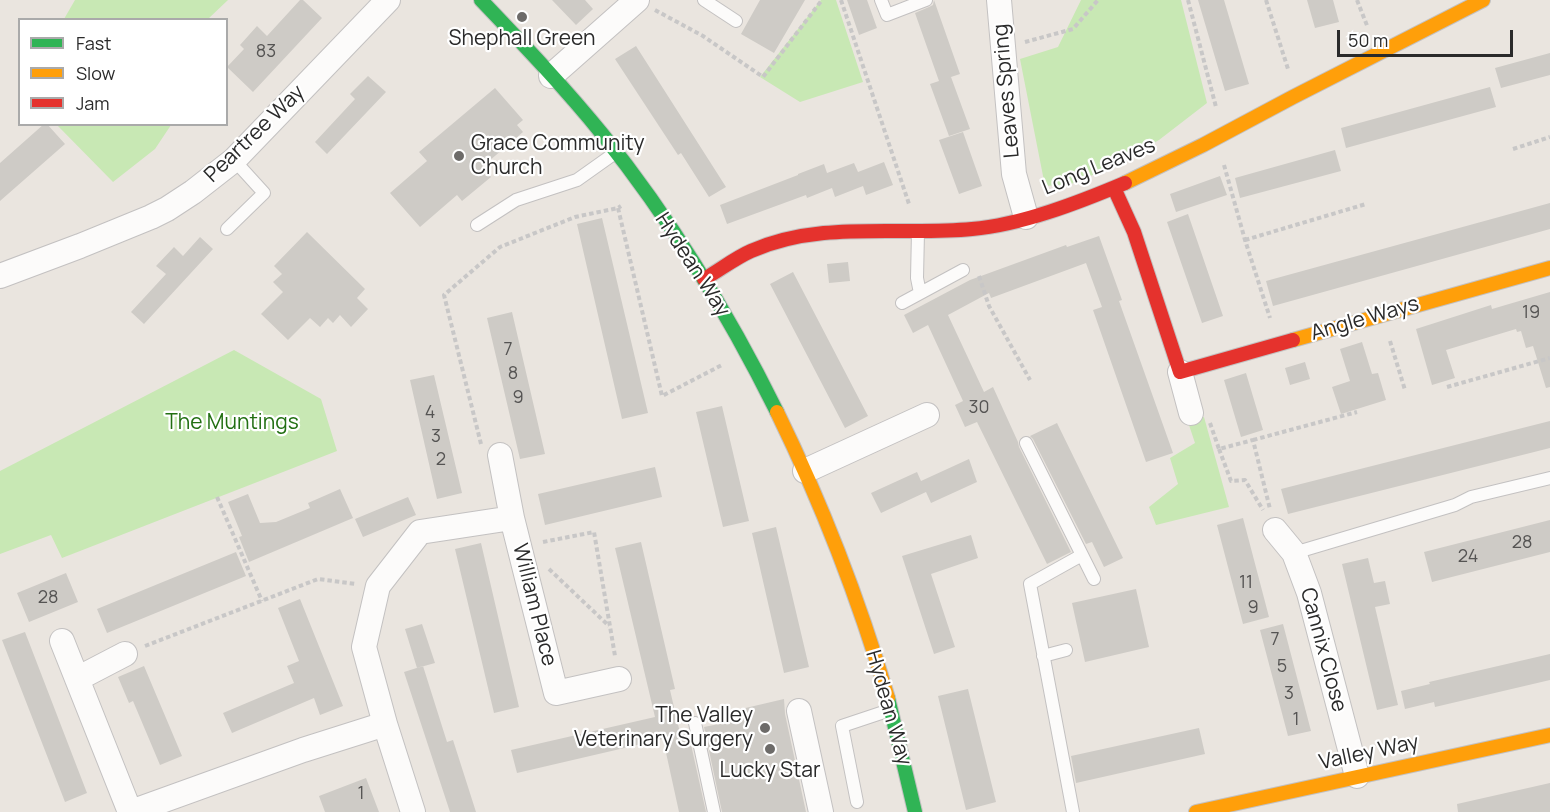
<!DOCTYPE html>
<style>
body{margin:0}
#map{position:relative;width:1550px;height:812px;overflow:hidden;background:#eae5df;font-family:Manrope,sans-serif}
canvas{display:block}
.legend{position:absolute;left:18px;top:18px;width:210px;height:108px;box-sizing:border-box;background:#fff;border:2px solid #aaa;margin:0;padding:8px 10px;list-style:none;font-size:18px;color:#2a2a2a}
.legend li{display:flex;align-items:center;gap:12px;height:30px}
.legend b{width:30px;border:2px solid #aaa}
.scale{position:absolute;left:1337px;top:30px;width:176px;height:27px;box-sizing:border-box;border:3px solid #2a2a2a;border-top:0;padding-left:8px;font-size:18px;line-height:21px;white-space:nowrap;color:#2a2a2a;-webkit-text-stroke:4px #fff;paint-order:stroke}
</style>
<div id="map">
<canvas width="1550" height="812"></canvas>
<ul class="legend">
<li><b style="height:8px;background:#30b455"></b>Fast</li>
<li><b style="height:8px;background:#ff9f0a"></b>Slow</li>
<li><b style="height:8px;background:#e5322d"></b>Jam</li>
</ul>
<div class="scale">50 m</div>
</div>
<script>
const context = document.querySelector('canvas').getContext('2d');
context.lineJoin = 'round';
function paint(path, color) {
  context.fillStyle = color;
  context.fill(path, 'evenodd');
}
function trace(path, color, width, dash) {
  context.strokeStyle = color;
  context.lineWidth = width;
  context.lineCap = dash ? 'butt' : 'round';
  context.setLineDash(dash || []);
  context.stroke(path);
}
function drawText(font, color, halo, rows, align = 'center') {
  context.font = font + ' Manrope,sans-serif';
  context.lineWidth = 4.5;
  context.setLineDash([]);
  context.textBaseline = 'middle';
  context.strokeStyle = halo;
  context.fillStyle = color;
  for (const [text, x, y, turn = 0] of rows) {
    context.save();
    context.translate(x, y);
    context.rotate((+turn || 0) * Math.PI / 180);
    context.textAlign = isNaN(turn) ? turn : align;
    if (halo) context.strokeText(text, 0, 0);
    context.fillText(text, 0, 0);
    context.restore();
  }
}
paint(new Path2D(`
 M75,0H228L208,19H64Z
 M821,0H836L863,82L800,102L760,77Z
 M1081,0H1181L1207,103L1159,140L1114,166L1071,184L1045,186L1020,59L1058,47Z
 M57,125H171L155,149L113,182Z
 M234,350L321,399L337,451L62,558L51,535L0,554V471Z
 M1204,417L1229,507L1156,525L1149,507L1178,484L1170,458L1195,443L1188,422Z`), '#c8e8b4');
paint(new Path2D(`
 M300,0H303L322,18L253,92L227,67L244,49L240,45L257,26L267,36Z
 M552,0H585L593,9L576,25Z
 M760,0H805L774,53L741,34Z
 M847,0H867L877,28L859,35Z
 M934,0L960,74L939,81L915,13L929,7L933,5Z
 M1198,0H1224L1249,84L1225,91Z
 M1307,0H1333L1339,22L1315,28Z
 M636,46L726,187L709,197L681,153L678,155L615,59Z
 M1550,53V75L1501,88L1495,68Z
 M368,76L386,92L327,154L315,142L355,99L350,94Z
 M951,77L970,129L949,136L930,84Z
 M1490,87L1496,107L1346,148L1341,128Z
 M495,88L523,120L517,125L523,132L482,167L491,177L462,201L457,195L420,227L390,193L427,161L419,152Z
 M44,124H47L65,144L0,201V163Z
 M963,132L982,186L959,194L939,140Z
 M1335,150L1341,171L1240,198L1235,178Z
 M884,162L893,185L866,195L863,186L835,197L832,188L807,198L806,195L727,224L720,205L798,175V174L824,164L827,173L854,163L858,172Z
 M1220,176L1227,195L1176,212L1170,194Z
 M1550,203V229L1273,306L1266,281Z
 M1188,214L1223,316L1202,323L1167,222Z
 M602,218L648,413L622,419L577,224Z
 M307,232L365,289L357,298L368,309L351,327L340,315L333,323L328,318L320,327L310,318L288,340L261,314L283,292L273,282L282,274L274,266Z
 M1099,236L1122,300L1119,301L1173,453L1146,462L1093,310L1102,307L1086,263L991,298L989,293L948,315L984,392L993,387L1018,442L1019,447L1071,552L1047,564L977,422L965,427L955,405L963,401L928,325L913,333L904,315L970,280L1066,245L1067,247Z
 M200,237L213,249L144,324L131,312L166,274L156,266L174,247L183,256Z
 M848,262L850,281L829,283L827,264Z
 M793,272L868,416L845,428L770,284Z
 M1550,292V387L1546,388L1533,346L1526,348L1521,331L1517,332L1516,329L1446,350L1455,378L1432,385L1416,329L1491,305L1492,309Z
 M512,312L545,454L520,459L487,318Z
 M1362,342L1372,374L1378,373L1386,400L1341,414L1332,387L1350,381L1340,349Z
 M1305,362L1310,379L1290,385L1285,368Z
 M1246,373L1263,430L1241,437L1224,380Z
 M434,375L462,493L437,499L410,380Z
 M722,406L749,521L723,527L696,412Z
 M1550,421V448L1288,514L1281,489Z
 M1057,423L1123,558L1104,567L1092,542L1086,544L1033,439L1030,436Z
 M969,459L977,482L931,503L926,492L881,513L871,493L917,472L921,481Z
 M655,467L662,497L545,525L538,494Z
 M340,489L353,518L249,562L239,537L242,536L228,502L248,494L260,523L276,522L310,508L308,503Z
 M408,497L416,515L363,537L355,519Z
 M1243,518L1269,617L1243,624L1217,525Z
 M1550,520V552L1432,582L1424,552Z
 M776,527L809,667L784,673L752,533Z
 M971,535L978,558L931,574L955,647L934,654L902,556Z
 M641,542L675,689L670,690L680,733L688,731L706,812H679L663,739L517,773L511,750L655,717L615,548Z
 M481,543L519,707L494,713L455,549Z
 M236,552L246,576L107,633L97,609Z
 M1368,558L1374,583L1385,581L1390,604L1375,607L1398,705L1377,710L1342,564Z
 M66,573L78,602L29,622L17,593Z
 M1136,589L1149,647L1085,662L1072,603Z
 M300,599L343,706L320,715L314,698L232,733L223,713L294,683L287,666L299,661L278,608Z
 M422,624L435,663L417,668L405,629Z
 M1283,624L1311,731L1288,736L1260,630Z
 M25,632L87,793L65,802L2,640Z
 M1550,654V680L1435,707L1434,702L1405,709L1401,691L1430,684L1429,682Z
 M144,666L182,756L160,765L133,701L129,703L118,677Z
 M423,666L447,742L453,740L476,812H450L404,672Z
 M968,689L996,802L966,810L938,696Z
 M784,699L785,714L806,812H722L704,727L739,720L737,710Z
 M1199,728L1205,754L1076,783L1071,756Z
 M366,778L379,812H325L319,796Z
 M1550,783V812H1458L1457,804Z`), '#cecbc6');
const lane = new Path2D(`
 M704,0L736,21
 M881,0L887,15L926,0
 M477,225L516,200L577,180L615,153
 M227,229L264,193L234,160
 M918,232L917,278L920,293
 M902,303L963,270
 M1026,443L1094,579
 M1294,553L1455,505L1471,497L1550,478
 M1043,656L1066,650
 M695,723L714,812
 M857,802L842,726L890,710
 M1073,812L1030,584L1082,555`);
const street = new Path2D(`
 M999,0L1014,174L1026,217
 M551,76L637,0
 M0,276L80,246L151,217L167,209L193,192L234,160L388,0
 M1180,372L1191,413
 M500,455L512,518L556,693L619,679
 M805,471L927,415
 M1275,530L1294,553L1309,593L1357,776
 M62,641L130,812
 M77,679L125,654
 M799,711L821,812
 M131,812L303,750L385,724
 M413,812L385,724L364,647L378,586L420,532L512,518`);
const fast = new Path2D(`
 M481,0C523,44 565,88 603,135C671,220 729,315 777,412
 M888,698L915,812`);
const slow = new Path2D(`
 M1125,183L1203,145L1293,97L1483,0
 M1293,340L1550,268
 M777,412C822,504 859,600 888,698
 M1196,812L1550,735`);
const jam = new Path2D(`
 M1114,188L1134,232L1180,372L1293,340
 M704,279C720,270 735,258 751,251C821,220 899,236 972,229C1021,225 1080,202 1125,183`);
trace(lane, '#c3c1c1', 14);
trace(street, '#c3c1c1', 26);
trace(fast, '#c3c1c1', 16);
trace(slow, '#c3c1c1', 16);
trace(jam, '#c3c1c1', 16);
trace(new Path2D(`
 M841,0L909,204
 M1188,0L1216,107
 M1266,0L1288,69
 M1357,0L1368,28
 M655,10L703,36L763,77L822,0
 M1025,42L1073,29L1098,0
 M1513,149L1550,137
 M1224,165L1245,240L1270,318
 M618,208L662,396L722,365
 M1245,240L1366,204
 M979,276L989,306L1030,380
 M1390,341L1405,390
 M1447,387L1550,358
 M1210,423L1219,449L1253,440L1270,509
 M1253,440L1357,412
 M481,444L444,295L500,247L575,217L618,208L621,206
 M1219,449L1231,481L1245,480L1263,510
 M217,497L262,601
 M543,542L594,532L615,656
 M549,569L609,626
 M145,646L318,579L356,584`), '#c8c7c7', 4, [4.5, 3]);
trace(lane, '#fcfbfa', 12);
trace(street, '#fcfbfa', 24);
trace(fast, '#30b455', 14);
trace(slow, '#ff9f0a', 14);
trace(jam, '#e5322d', 14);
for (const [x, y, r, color] of [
 [522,17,6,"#6d6b69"],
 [459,156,6,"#6d6b69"],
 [765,728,6,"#6d6b69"],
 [770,749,6,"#6d6b69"]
]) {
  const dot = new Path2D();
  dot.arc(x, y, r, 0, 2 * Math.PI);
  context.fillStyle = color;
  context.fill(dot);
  trace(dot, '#fff', 2);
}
drawText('18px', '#555453', null, [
 ["83",266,52],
 ["19",1531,313],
 ["7",508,350],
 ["8",513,374],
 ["9",518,398],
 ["30",979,408],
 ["4",430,413],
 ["3",436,437],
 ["2",441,460],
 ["28",1522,543],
 ["24",1468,557],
 ["11",1246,583],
 ["28",48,598],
 ["9",1253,608],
 ["7",1275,640],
 ["5",1282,667],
 ["3",1289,694],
 ["1",1296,720],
 ["1",361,794]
]);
drawText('21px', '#2a2a2a', '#fff', [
 ["Shephall Green",522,39],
 ["Grace Community",471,144,"left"],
 ["Church",471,168,"left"],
 ["The Valley",753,716,"right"],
 ["Veterinary Surgery",753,740,"right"],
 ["Lucky Star",770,771]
]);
drawText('21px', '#2a2a2a', '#fff', [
 ["Leaves Spring",1007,91,-95],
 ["Peartree Way",255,134,-44],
 ["Long Leaves",1099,167,-22],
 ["Hydean Way",692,265,57],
 ["Angle Ways",1365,319,-16],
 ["William Place",534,605,76],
 ["Cannix Close",1323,650,75],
 ["Hydean Way",888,708,74],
 ["Valley Way",1369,753,-12]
]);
drawText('21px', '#226f12', '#fff', [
 ["The Muntings",232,423]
]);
</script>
